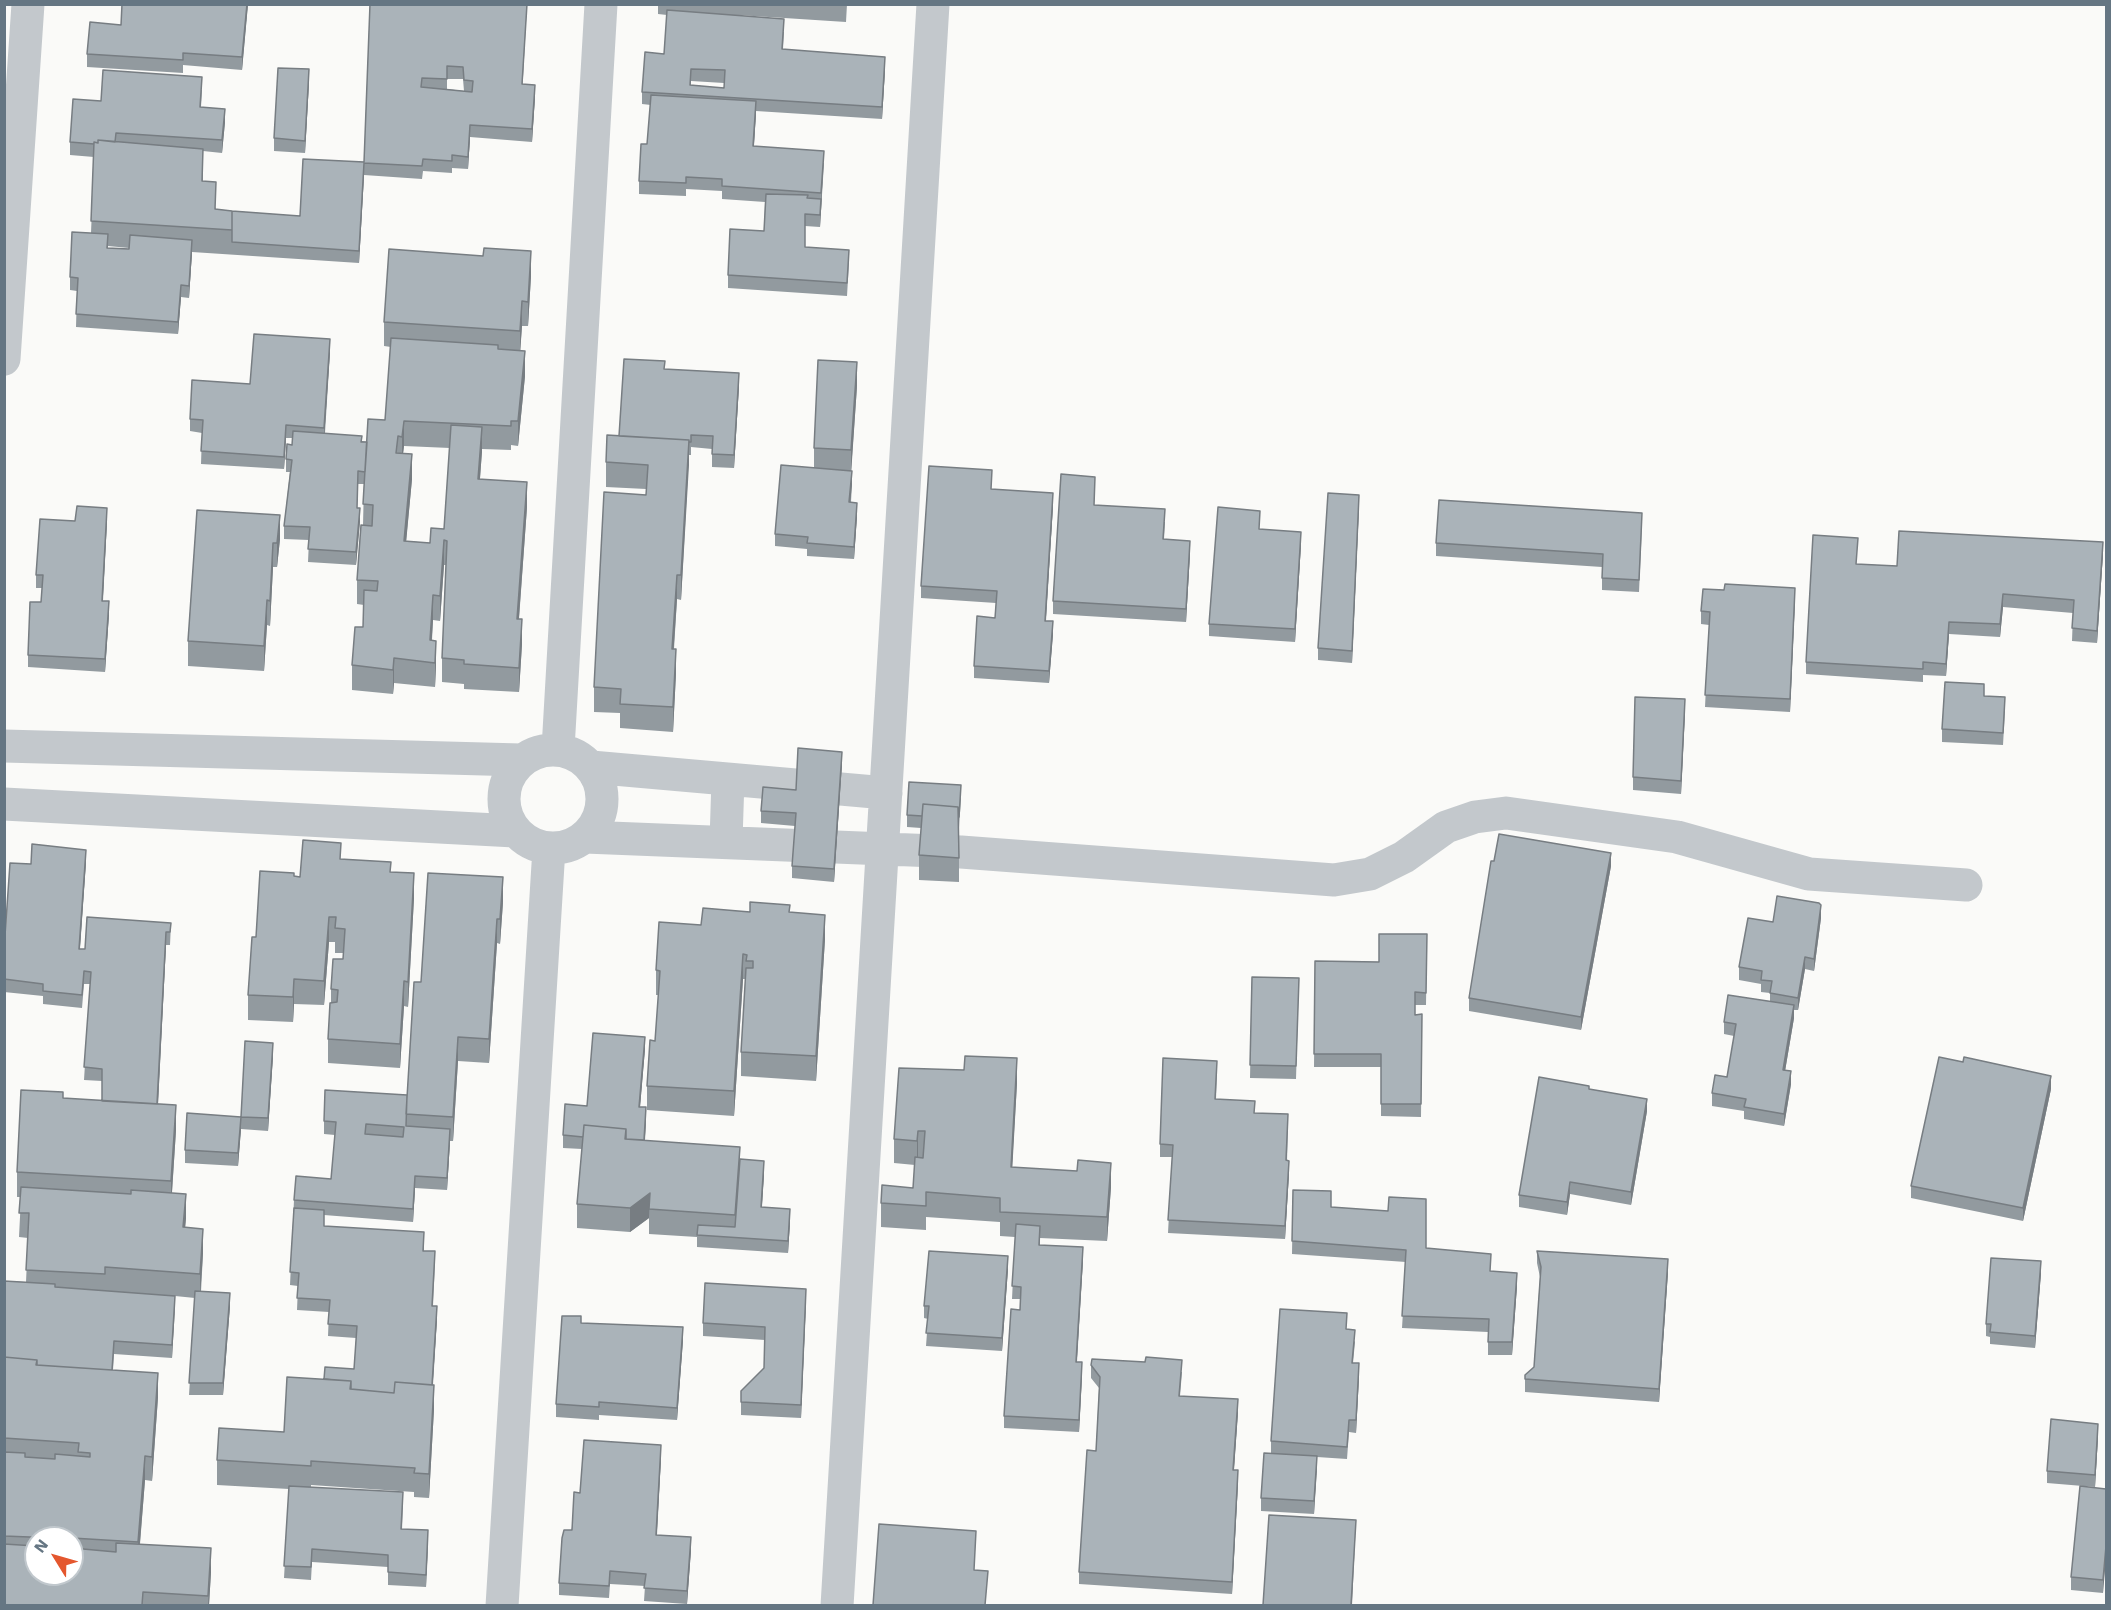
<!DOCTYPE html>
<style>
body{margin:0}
#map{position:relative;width:2111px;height:1610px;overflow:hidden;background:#fafaf8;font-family:"Work Sans",sans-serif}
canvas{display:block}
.frame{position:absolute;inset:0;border:6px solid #657683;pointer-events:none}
.north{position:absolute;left:24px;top:1526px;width:60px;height:60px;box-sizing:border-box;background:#fff;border:2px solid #c1c8cd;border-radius:50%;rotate:307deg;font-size:16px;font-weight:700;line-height:24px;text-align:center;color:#657683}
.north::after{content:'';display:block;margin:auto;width:21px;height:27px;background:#e4572e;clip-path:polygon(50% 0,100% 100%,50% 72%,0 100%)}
</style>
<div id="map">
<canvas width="2111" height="1610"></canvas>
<div class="frame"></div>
<div class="north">N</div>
</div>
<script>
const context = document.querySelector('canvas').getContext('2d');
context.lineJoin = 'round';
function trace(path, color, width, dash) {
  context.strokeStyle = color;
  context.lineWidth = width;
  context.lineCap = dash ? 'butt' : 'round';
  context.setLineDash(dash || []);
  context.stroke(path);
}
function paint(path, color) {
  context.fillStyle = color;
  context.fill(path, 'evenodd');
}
trace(new Path2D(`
 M4,359L28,4
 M4,746L521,760
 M558,749L601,4
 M504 799a49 49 0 1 1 98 0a49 49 0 1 1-98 0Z
 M591,767L886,793
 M4,804L515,831
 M585,837L961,852L1334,880L1370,874L1404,857L1446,827L1475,817L1506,813L1677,837L1809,874L1966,885
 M726,841L728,779
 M502,1606L549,848
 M837,1606L933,4`), '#c3c8cc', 33);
paint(new Path2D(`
 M122,4H248L242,70L183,65V73L87,67V54L121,25Z
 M370,4H527L522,84L535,97L532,142L470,137L468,169L452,168V173L423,171L422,179L364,175L359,263L192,252L189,298L181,297L178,334L76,327L77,291L70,290V277L91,233L94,157L70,155V142L101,101L202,90L201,107L225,122L222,153L203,151V181L216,209L232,211L300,216L364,162ZM447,79H463L464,91L447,89ZM108,246L129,248V249L108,248Z
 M658,4H847L846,22L738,15L784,32L783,49L885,70L882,119L756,111L754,146L824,163L820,227L805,226V247L849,262L847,296L728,288V275L764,231L765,202L722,199V191L686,189V196L639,194V181L647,144L651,105L642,104V92L664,54L667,15L658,14ZM691,81L724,83V88L691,85Z
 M309,82L305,153L274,151V138Z
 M531,276L528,326H522L520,351L525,376L518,446L511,445V450L482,449L480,479L527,507L519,619L522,644L519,692L464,689V684L442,682V658L446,565H444L440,621L433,620L432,640L436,665L435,687L394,683L393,694L352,690V665L363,627L364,605L357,604V580L363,525L364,484H358L357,508L360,521L356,565L308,562L309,540L284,539V526L290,472H286V459L292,445V438H286L284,469L201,464L202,433L190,431V419L250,384L330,352L325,433L367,442L385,420L391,347L384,346V322ZM404,446L450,448L444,529L430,543L406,541L412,479L403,454Z
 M665,369L739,386L734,468L712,467V449L691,447V455H689L681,600L677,599L674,649L676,673L673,732L620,728V713L594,712V687L646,495V489L606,487V462L619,436Z
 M857,386L851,471L852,484L851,502L857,516L854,559L807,556V549L775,546V534L814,468V448Z
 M992,489L1053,506L1046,621L1053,634L1049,683L974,678V666L995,618L996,603L921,598V586Z
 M1095,490L1094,505L1165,522L1164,539L1190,553L1186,622L1053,614V601Z
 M1359,507L1352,663L1318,660V648Z
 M197,510L280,539L277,567H273L270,626L267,625L264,671L188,666V641Z
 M75,521H107L103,601L109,614L105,672L28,667V655L41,602L42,588H36V575Z
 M1642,526L1639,592L1602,590V567L1436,556V543Z
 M1260,529L1301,544L1295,642L1209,636V624Z
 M2103,554L2097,643L2072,641L2073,613L2003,607L2000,637L1949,634L1946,676L1923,675V682L1806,674V662L1857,564L1897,566Z
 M1724,590L1795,600L1790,712L1705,707L1709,625L1701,624V611Z
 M1984,696L2005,710L2003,745L1942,742V729Z
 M1685,712L1681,794L1633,790V777Z
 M842,764L834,882L792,878V866L795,826L761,823V811Z
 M961,798L959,828V882L919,880V855L921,828L907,827V815Z
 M341,859L391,872L414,898L408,1007L404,1006L400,1068L328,1063V1039L331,1003V989L343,959L344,953H335V942H329L324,1005L294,1004L293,1022L248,1020V995L256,937L294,876L300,877Z
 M1494,861L1611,866L1581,1030L1469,1011V998Z
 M86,862L80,949H85L171,923L170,945H166L158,1104L176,1130L172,1193L186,1218L185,1227L203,1253L201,1292L230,1306L223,1395H189L195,1298L175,1296L172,1358L114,1354L113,1370L158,1397L152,1481L145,1480L140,1544L211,1572L209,1605H4V1281L26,1282L28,1238L19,1237L21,1197H17V1172L63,1098L102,1101V1081L84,1080L90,984H84L82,1008L43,1004V996L4,992V950L31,864ZM36,1538H72V1574H36Z
 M503,902L500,944L497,943L489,1063L458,1061L453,1141H450L447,1190L415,1188L413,1222L324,1215V1226L424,1244V1251L435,1263L433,1306L437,1319L433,1385L434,1409L429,1498L414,1497V1492L311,1485V1487L403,1505L402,1530L428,1543L426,1587L388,1585V1567L312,1562L311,1580L284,1578L289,1489L217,1485V1460L284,1432L324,1379L354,1369L356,1338L328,1336L329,1312L297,1310L298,1286L290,1285L294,1200L331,1179L335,1135L324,1134V1121L407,1095L421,982Z
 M750,912H790L825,939L816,1081L741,1076V1052L746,979H743L734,1116L647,1110V1086L655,1041L659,995H656V970L701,925Z
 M1821,918L1814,971L1805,969L1798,1010H1794V1018L1785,1071L1791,1084L1784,1126L1744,1119V1111L1712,1106V1093L1727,1077L1734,1036L1724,1034V1022L1770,1002V993L1761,992V984L1739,980V967L1773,922Z
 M1427,934L1426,1005H1415V1015L1422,1014L1421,1117L1381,1116V1067H1314L1315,961L1379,962Z
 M1252,977L1299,978L1296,1079L1250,1078Z
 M645,1049L640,1107L646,1120L645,1141L740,1159L764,1174L762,1207L790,1222L788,1253L697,1247V1237L649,1234V1218L630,1232L577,1228V1204L582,1149L563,1148V1135L587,1106Z
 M273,1056L268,1131L241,1129L238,1166L185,1163V1150L241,1117Z
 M1217,1073L1216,1099L1255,1113L1288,1127L1287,1161L1289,1173L1285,1239L1168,1233L1172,1157H1160V1144Z
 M1017,1083L1012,1167L1111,1187L1107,1241L1040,1238V1245L1083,1260L1077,1362L1082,1375L1079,1432L1004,1428V1416L1020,1310L1021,1299H1012L1015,1237L1000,1236V1222L926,1217V1230L881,1227V1203L913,1188L915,1165L894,1163V1139Z
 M1589,1089L1647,1111L1631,1205L1570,1194L1567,1215L1519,1207V1195Z
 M2051,1089L2023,1221L1911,1198V1186Z
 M1293,1190L1426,1248L1491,1271L1517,1286L1512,1355H1488V1332L1402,1328L1406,1262L1292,1254Z
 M1537,1251L1668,1272L1659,1402L1525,1392V1375L1534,1367L1540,1277L1537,1263Z
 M1008,1269L1002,1351L926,1346L928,1319L924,1318V1306Z
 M2041,1273L2035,1348L1990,1344V1337L1986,1336V1324Z
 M806,1302L801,1418L741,1415V1391L764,1368L765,1340L703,1336V1323Z
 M581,1323L683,1340L677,1420L599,1415V1420L556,1417V1404Z
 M1347,1329L1355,1342L1353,1363L1359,1376L1356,1433L1349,1432L1347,1459L1317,1457L1314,1514L1261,1511V1498L1271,1453V1441Z
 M1091,1365L1182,1372L1180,1396L1238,1412L1234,1470L1238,1483L1232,1594L1079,1584V1572L1096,1451L1099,1388L1091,1378Z
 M2098,1437L2095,1487L2047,1483V1471Z
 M661,1458L657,1535L691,1550L687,1604L644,1601L645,1586L610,1584L609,1598L559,1595V1583L580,1493Z
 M2106,1489L2103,1593L2071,1590V1577Z`), '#929a9f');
paint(new Path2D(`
 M247,4H248L242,70V57Z
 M527,4L522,96V84Z
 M885,57V70L882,119V107Z
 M309,69V82L305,153V141Z
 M535,85V97L532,142V129Z
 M756,101V114L753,159V146Z
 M225,109V122L222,153V140Z
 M470,125V137L468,169V157Z
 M824,151L821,211L820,227V215Z
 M364,163V175L359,263V251Z
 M192,240V252L189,298V286Z
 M531,251V276L528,326V302Z
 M181,285V297L178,334V322Z
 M522,301V326L520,355V331Z
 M330,339V352L324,440V428Z
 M525,351V376L518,446V421Z
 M857,362V386L851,475V450Z
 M739,373V386L734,468V455Z
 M404,421V446L402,461V437Z
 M286,425V438L284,469V457Z
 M482,427V452L478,503V479Z
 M689,440V465L681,600V575Z
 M412,454V479L404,565V541Z
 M852,471V484L849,515V502Z
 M527,482V507L517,644V619Z
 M1053,493V506L1045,633V621Z
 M1359,495V507L1352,663V651Z
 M857,503V516L854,559V547Z
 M107,508V521L102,614V601Z
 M360,508V521L356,565V552Z
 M280,515V539L277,567V543Z
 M1301,532V544L1295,642V629Z
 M444,540V565L440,621V596Z
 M1190,541V553L1186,622V609Z
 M2103,542V554L2097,643V631Z
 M273,543V567L270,626V601Z
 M677,575V599L672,673V649Z
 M1795,588V600L1790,712V699Z
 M2003,594V607L2000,637V624Z
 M433,595V620L430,665V640Z
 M267,600V625L264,671V646Z
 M109,601V614L105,672V659Z
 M522,619V644L519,692V668Z
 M1053,621V634L1049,683V671Z
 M1949,622V634L1946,676V664Z
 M436,641V665L435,687V663Z
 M676,649V673L673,732V707Z
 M394,658V683L393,694V670Z
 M1685,699V712L1681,794V781Z
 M842,752V764L834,882V869Z
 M86,850V862L79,961V949Z
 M1611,853V866L1581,1030V1017Z
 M414,873V898L408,1007V982Z
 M503,877V902L500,944V919Z
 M1821,905V918L1814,971V959Z
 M825,915V939L816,1081V1056Z
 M329,917V942L324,1005V981Z
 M497,919V943L489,1063V1039Z
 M166,932V945L157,1124V1111Z
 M743,954V979L734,1116V1091Z
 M1805,957V969L1798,1010V998Z
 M294,979V1004L293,1022V997Z
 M404,981V1006L400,1068V1044Z
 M1794,1005V1018L1783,1083V1070Z
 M458,1037V1061L453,1141V1117Z
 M645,1037V1049L639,1119V1107Z
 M273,1043V1056L268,1131V1118Z
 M1017,1058V1083L1011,1192V1167Z
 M1791,1071V1084L1784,1126V1114Z
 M2051,1076V1089L2023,1221V1208Z
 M1647,1099V1111L1631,1205V1192Z
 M176,1105V1130L171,1206V1181Z
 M646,1107V1120L644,1154V1142Z
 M241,1117V1129L238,1166V1153Z
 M450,1129V1141L447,1190V1178Z
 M918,1131V1156L917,1165V1141Z
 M764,1161V1174L761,1220V1207Z
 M1289,1161V1173L1285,1239V1226Z
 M1111,1163V1187L1107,1241V1217Z
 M415,1176V1188L413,1222V1209Z
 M1570,1182V1194L1567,1215V1202Z
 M650,1193L649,1218L630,1232V1208Z
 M186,1194V1218L183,1252V1227Z
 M790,1209V1222L788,1253V1241Z
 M203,1229V1253L200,1298V1274Z
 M1083,1247V1260L1076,1374V1362Z
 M1008,1256V1269L1002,1351V1338Z
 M1668,1259V1272L1659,1402V1389Z
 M2041,1261V1273L2035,1348V1336Z
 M1517,1273V1286L1512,1355V1342Z
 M806,1289V1302L801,1418V1405Z
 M230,1293V1306L223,1395V1383Z
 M175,1296V1308L172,1358V1345Z
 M437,1306V1319L431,1409V1397Z
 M683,1327V1340L677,1420V1408Z
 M1082,1362V1375L1079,1432V1420Z
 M1359,1363V1376L1356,1433V1420Z
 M158,1373V1397L152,1481V1457Z
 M434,1385V1409L429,1498V1474Z
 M1238,1399V1412L1233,1483V1470Z
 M2098,1424V1437L2095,1487V1475Z
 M661,1445V1458L656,1547V1535Z
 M145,1456V1480L138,1566V1542Z
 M1317,1456V1469L1314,1514V1501Z
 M1238,1470V1483L1232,1594V1582Z
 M1356,1520L1352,1605H1351Z
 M428,1530V1543L426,1587V1575Z
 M691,1537V1550L687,1604V1591Z
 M2106,1546V1559L2103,1593V1580Z
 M211,1548V1572L209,1605H208Z`), '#777d82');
const building = new Path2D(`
 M122,4H247L242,57L183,53V60L87,54L90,22L121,25Z
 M370,4H527L522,84L535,85L532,129L470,125L468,157L452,155V161L423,159L422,166L364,163L359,251L232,242V211L300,216L303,159L364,162ZM447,66L463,67L464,80L473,81L472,92L421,87L422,78L447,79Z
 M667,10L784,19L782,49L885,57L882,107L642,92L645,52L664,54ZM691,69L725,70L724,88L690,85Z
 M278,68L309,69L305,141L274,138Z
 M103,70L202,77L200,107L225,109L222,140L116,133L115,142L98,140V143L94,142V144L70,142L73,99L101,101Z
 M651,95L756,101L753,146L824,151L821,193L722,186V179L686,177V183L639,181L641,144H647Z
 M98,140L203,149L202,181L216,182L215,209L232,211V230L91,221L94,142L98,143Z
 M766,194L808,195L807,198L821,199L820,215L805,214V247L849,250L847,283L728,275L730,229L764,231Z
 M72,232L108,234L107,248L129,249L130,235L192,240L189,286L181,285L178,322L76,314L78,278L70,277Z
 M484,248L531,251L528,302L522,301L520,331L384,322L389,249L483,256Z
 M254,334L330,339L324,428L286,425L284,457L201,451L203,420L190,419L192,380L250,384Z
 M391,338L498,345V349L525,351L518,421H511V426L404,421L402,437L398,436L396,453L412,454L404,541L430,543L431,528L444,529L451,425L482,427L478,479L527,482L517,619H522L519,668L464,664V660L442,658L447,541L444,540L440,596L433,595L430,640L436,641L435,663L394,658L393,670L352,665L355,627H363L364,590L377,591L378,581L357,580L361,525L372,526L373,505L363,504L368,419L385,420Z
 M624,359L665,361L664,369L739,373L734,455L712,454L713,436L691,435V442H689V440L619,436Z
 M818,360L857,362L851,450L814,448Z
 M293,431L362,436L361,442H367L365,472L358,471L357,508H360L356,552L308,549L310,527L284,526L292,460L286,459L287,444L292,445Z
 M607,435L689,440L681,575H677L672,649H676L673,707L620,704L621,689L594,687L604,492L646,495L648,465L606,462Z
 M781,465L852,471L849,502L857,503L854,547L807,543L808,537L775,534Z
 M929,466L992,470L991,489L1053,493L1045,621H1053L1049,671L974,666L977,616L995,618L997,591L921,586Z
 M1061,474L1095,477L1094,505L1165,509L1163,539L1190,541L1186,609L1053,601Z
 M1328,493L1359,495L1352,651L1318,648Z
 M1439,500L1642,513L1639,580L1602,578L1603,554L1436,543Z
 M77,506L107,508L102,601H109L105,659L28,655L30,602H41L43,575H36L40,519L75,521Z
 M1218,507L1260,511L1259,529L1301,532L1295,629L1209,624Z
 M197,510L280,515L277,543H273L270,601L267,600L264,646L188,641Z
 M1899,531L2103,542L2097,631L2072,628L2074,600L2003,594L2000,624L1949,622L1946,664L1923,662V669L1806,662L1813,535L1858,538L1856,564L1897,566Z
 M1725,584L1795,588L1790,699L1705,695L1710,612L1701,611L1703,589L1724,590Z
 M1945,682L1984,684V696L2005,697L2003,733L1942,729Z
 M1635,697L1685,699L1681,781L1633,777Z
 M798,748L842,752L834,869L792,866L796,813L761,811L763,787L796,790Z
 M909,782L961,785L959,817L958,807L923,804L922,816L907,815Z
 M923,804L958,807L959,858L919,855Z
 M1499,834L1611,853L1581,1017L1469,998L1491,861H1494Z
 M303,840L341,843L340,859L391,862L390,872L414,873L408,982L404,981L400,1044L328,1039L330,1003L337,1002L338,990L331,989L333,959H343L345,929L335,928L336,917H329L324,981L294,979L293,997L248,995L252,937H256L260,871L294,873V876L300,877Z
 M32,844L86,850L79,949H85L87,917L171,923L170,932H166L157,1104L102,1101V1069L84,1067L91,972L84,971L82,995L43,991V984L4,979V950L10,863L31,864Z
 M428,873L503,877L500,919H497L489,1039L458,1037L453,1117L406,1114L414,982H421Z
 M1777,896L1819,903L1821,905L1814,959L1805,957L1798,998L1770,993L1772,981L1761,980L1762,971L1739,967L1748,918L1773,922Z
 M750,902L790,905L789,912L825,915L816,1056L741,1052L746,968H753V961H746L747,955L743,954L734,1091L647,1086L650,1040L655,1041L660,971L656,970L659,922L701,925L703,908L750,912Z
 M1379,934H1427L1426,993L1415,992V1015L1422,1014L1421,1104H1381V1054H1314L1315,961L1379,962Z
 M1252,977L1299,978L1296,1066L1250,1065Z
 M1728,995L1794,1005L1783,1070L1791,1071L1784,1114L1744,1107L1746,1099L1712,1093L1715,1075L1727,1077L1736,1024L1724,1022Z
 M593,1033L645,1037L639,1107H646L644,1140L626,1139V1129L584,1125L583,1137L563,1135L565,1104L587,1106Z
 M245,1041L273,1043L268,1118L241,1117Z
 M965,1056L1017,1058L1011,1167L1077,1171L1078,1160L1111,1163L1107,1217L1000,1212V1198L926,1192V1206L881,1203L882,1185L913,1188L915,1157L923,1158L925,1131H918L917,1141L894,1139L899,1068L964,1070Z
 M1939,1057L1963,1062L1964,1057L2051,1076L2023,1208L1911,1186Z
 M1163,1058L1217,1061L1215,1099L1255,1101L1254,1113L1288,1114L1286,1160L1289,1161L1285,1226L1168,1220L1173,1145L1160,1144Z
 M1539,1077L1589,1086V1089L1647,1099L1631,1192L1570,1182L1567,1202L1519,1195Z
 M21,1090L63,1092V1098L176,1105L171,1181L17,1172Z
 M325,1090L407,1095L406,1126L450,1129L447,1178L415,1176L413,1209L294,1200L296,1176L331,1179L336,1122L324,1121ZM366,1124L404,1127L403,1137L365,1134Z
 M187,1113L241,1117L238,1153L185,1150Z
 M584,1125L626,1129L625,1139L740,1147L735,1215L649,1209L650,1193L630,1208L577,1204Z
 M740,1159L764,1161L761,1207L790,1209L788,1241L697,1235L698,1225L735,1227Z
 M21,1187L131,1194V1190L186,1194L183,1227L203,1229L200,1274L105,1267V1274L26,1270L29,1213H19Z
 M1293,1190L1331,1191V1207L1388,1211L1389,1197L1426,1199V1248L1491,1254L1490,1271L1517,1273L1512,1342H1488L1489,1319L1402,1316L1406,1250L1292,1241Z
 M294,1208L324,1210V1226L424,1232L423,1251H435L432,1306H437L432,1385L395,1382L394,1393L351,1389V1381L324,1379L325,1367L354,1369L357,1326L328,1324L330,1300L297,1298L299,1273L290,1272Z
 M1016,1224L1040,1226L1039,1245L1083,1247L1076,1362H1082L1079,1420L1004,1416L1011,1309L1020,1310L1021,1287L1012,1286Z
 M929,1251L1008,1256L1002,1338L926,1333L929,1306H924Z
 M1537,1251L1668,1259L1659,1389L1525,1379V1375L1534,1367L1541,1267Z
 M1991,1258L2041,1261L2035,1336L1990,1332L1991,1324H1986Z
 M4,1281L55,1284V1287L175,1296L172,1345L114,1341L112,1370L37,1365V1360L4,1357Z
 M705,1283L806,1289L801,1405L741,1402V1391L764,1368L765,1327L703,1323Z
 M195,1291L230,1293L223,1383H189Z
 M1280,1309L1347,1313L1346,1329L1355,1330L1352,1363H1359L1356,1420H1349L1347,1447L1271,1441Z
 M562,1316H581V1323L683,1327L677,1408L599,1402V1407L556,1404Z
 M4,1357L37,1360L36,1365L158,1373L152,1457L145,1456L138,1542L72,1538V1535L55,1533V1538L4,1536V1452L25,1453V1457L55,1459V1454L90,1457V1453L78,1452L79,1443L4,1438Z
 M1146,1357L1182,1360L1179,1396L1238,1399L1233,1470H1238L1232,1582L1079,1572L1087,1450L1096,1451L1100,1377L1091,1365L1092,1359L1145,1362Z
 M287,1377L351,1381L350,1389L394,1393L395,1382L434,1385L429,1474L414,1473L415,1468L311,1461V1466L217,1460L219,1428L284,1432Z
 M2051,1419L2098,1424L2095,1475L2047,1471Z
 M584,1440L661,1445L656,1535L691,1537L687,1591L644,1588L646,1574L610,1571L609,1586L559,1583L562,1538L564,1530H572L574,1492L580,1493Z
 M1264,1453L1317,1456L1314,1501L1261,1498Z
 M289,1486L403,1492L401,1529L428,1530L426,1575L388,1572V1555L312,1549L311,1567L284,1566Z
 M2080,1486L2106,1489V1546L2103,1580L2071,1577Z
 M1269,1515L1356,1520L1351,1605H1263Z
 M879,1524L976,1531L974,1570L988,1571L985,1605H873Z
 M116,1543L211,1548L208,1596L143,1592L142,1605H4V1544L36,1546V1574H72V1548L116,1552Z`);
paint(building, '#aab3b9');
trace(building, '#777d82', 1.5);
</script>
